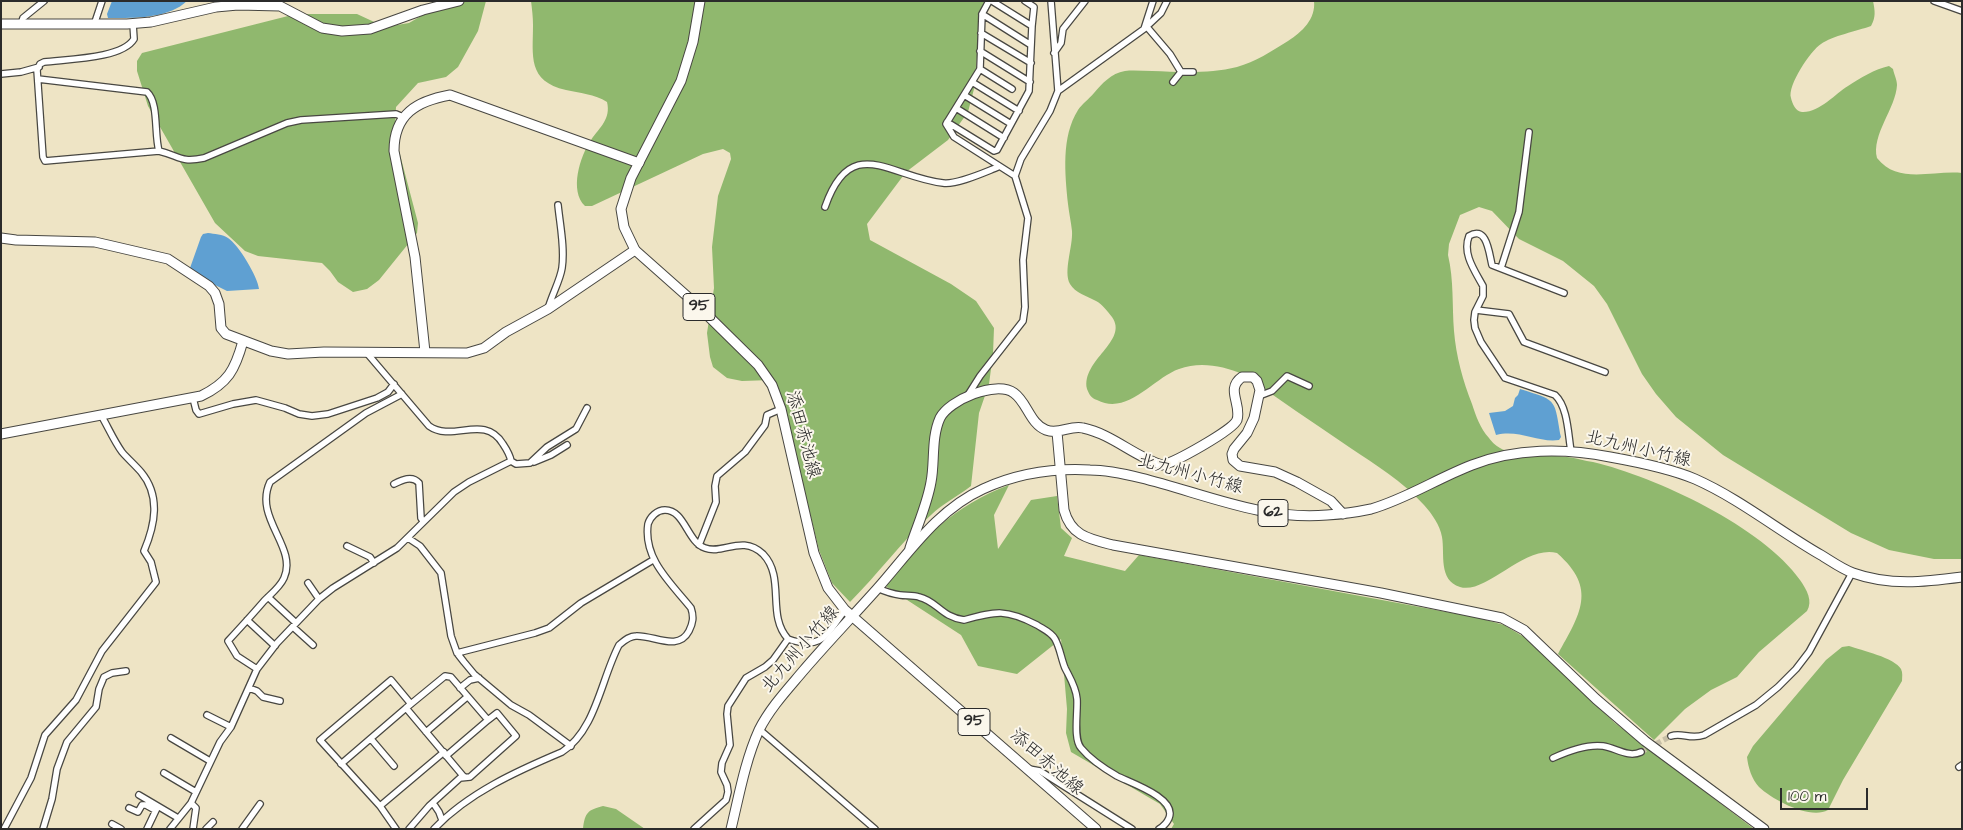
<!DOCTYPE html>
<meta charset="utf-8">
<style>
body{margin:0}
#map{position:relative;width:1963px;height:830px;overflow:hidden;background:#eee4c5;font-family:"Architects Daughter",sans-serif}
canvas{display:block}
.frame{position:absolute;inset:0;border:2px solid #2b2b2b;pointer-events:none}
.scale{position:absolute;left:1780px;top:788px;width:88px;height:22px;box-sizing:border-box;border:2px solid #2b2b2b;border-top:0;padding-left:6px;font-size:15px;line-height:18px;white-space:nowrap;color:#2b2b2b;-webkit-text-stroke:4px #fbf7ec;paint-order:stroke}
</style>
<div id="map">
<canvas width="1963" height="830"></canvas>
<div class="frame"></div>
<div class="scale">100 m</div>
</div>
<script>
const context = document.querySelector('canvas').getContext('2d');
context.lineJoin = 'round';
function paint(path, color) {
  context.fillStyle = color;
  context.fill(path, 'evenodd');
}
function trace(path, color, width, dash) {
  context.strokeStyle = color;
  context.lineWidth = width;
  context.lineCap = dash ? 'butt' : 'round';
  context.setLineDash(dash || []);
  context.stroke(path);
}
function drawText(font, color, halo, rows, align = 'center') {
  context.font = font + ' "Architects Daughter","Klee One",sans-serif';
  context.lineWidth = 4;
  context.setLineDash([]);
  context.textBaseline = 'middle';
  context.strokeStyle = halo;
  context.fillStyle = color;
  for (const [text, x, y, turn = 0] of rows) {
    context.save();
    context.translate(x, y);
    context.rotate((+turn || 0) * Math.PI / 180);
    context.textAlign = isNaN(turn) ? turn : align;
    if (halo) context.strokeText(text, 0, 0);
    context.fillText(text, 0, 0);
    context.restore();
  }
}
paint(new Path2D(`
 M447,1H486L478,31L458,67L446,77L418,83L396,107L395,127L398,147L418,223L417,233L379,280L367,289L353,292L338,282L330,271L322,263L258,256L245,251L215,223L148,106L137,71V61L142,53L296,14H357L385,27L409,23Z
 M531,1H992L985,15L977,56L974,89L968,112L948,140L906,172L867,224L870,240L951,284L976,301L994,328L993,354L989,384L979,413L971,486C958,496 942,504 931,515C901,542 878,574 850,602L832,583L819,550L781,395L771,380L742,381L727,378L713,367L710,357L707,333L714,288L712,247L718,196L731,159L730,153L723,149L703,154L592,206H585C569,191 580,156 591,140C600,127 611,119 607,102C595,94 579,93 566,90C527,81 533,56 533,25C533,17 532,9 531,1Z
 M1314,1H1873C1875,11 1876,17 1871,26C1857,31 1832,36 1821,44C1811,50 1787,86 1791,98C1792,103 1796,112 1802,112C1819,113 1835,94 1848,86C1860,78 1875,69 1889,66L1893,69C1894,74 1897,80 1897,85C1896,108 1871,135 1877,158C1898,185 1933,170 1962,173V559H1934L1889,550L1851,533L1723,455L1676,417L1656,394L1642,374L1607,304L1594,286L1563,261L1519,239L1492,211L1479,207L1460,215L1449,244L1448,255C1454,280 1452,306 1454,331C1456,356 1463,381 1472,404C1476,416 1480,428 1489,438C1491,441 1496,446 1500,448C1513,456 1550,455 1567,457C1576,458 1585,461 1593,462C1656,477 1763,527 1800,580C1807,590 1813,601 1807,611L1759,652L1737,677L1711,690L1685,709L1654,740L1558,654C1580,614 1598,589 1557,553C1525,544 1486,595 1460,587C1438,580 1445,554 1442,537C1440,525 1432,514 1424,505C1402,481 1376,465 1349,447C1314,423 1278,399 1243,374C1223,366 1200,361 1179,369C1153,378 1128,416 1097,400C1091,398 1089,394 1087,389C1081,360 1129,341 1112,317C1108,312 1102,304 1096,301C1087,296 1075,293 1070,284C1063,271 1073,247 1072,231C1071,222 1069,213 1068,204C1065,174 1061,137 1078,110C1082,104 1089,99 1094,93C1102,84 1111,73 1125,71C1133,70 1143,71 1152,71C1179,72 1210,74 1237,67C1255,62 1272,51 1288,41C1302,32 1316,19 1314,1Z
 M1009,485L994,515L998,549L1031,500L1057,496L1061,528L1072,538L1064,556L1125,571L1139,555L1479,618L1504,625L1524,637L1615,723L1754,829H1171L1174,824L1160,804L1071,752L1066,733L1067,709L1061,639L1017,674L978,666L961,635L884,585C920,541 954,505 1009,485Z
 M1849,646C1861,650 1895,658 1901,669C1903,673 1902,677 1902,681L1843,780L1828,810C1810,820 1773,800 1759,787C1752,780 1748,767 1747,757L1753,746L1826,660L1842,647Z
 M603,806L616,809L645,829H583C585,812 588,810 603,806Z`), '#90b86e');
paint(new Path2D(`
 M112,1H187C168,19 134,18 108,18L107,14Z
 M208,233C214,234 223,234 228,238C238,244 258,277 259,289L227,291L213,284L190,268L201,237L203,234Z
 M1520,389C1558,401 1554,398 1561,437L1559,440C1538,443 1519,429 1496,435L1489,413L1505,411L1513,406L1515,398L1518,395Z`), '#5fa0d2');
trace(new Path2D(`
 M1641,752L1671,736`), '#c7bfa6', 5.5, [5.5, 3]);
const street = new Path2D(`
 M989,1L982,14L980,69L946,124L954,137L1015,176
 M1025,1L1034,7L1032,26
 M1934,1L1962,11
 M982,14L1031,45
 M21,24L23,18L44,1
 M133,24L134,39C122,59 66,59 44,62L40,64L37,70L43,157L45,161L159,151C180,156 180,163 204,158L287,123L301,120L396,114L403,117
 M94,25L102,1
 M1147,27L1170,54L1181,72H1193
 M1144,29L1153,1
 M981,33L1031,63
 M980,51L1030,82
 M1054,53L1061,43L1063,29L1085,1
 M980,69L1012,89
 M1,74L21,72L39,67
 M38,79L147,92C159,103 154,134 159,151
 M972,82L1019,111
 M1173,82L1181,72
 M1058,91L1144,29L1161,13L1167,1
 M964,95L1011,124
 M956,108L1004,138
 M947,122L994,151L997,150L1029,91L1032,26L992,1
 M825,207C851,132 890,177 943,183C957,185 985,172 998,167
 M1501,268L1519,212L1529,132
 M1564,293L1492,265C1489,253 1487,225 1469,236C1462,254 1475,271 1483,286V296L1475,312L1474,320L1475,328L1481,342L1505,378L1555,395C1568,407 1568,434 1571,451
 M548,309C552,294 560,281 562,268C565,248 560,225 558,205
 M1476,310L1509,314L1524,342L1605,372
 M366,352L429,426C453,443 484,413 503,444C507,450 510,455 511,461L516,464L530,463L547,447L576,429L587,408
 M968,395L980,376L1023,321L1025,307L1023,260L1028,218L1015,176L1021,159L1050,111L1058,91L1051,1
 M1259,396L1272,391L1287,376L1309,386
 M193,398L196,410L199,414L233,404L256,400L285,408L299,414L312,416L328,414L377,398L388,392L394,384
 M534,462L551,455L567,445
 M394,484C402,480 412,475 419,483L421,518L423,521
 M408,538L420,546L441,573L451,636L457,653L464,662L474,674L511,705L529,715L571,746
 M699,545L716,502L715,486L717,476L745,452L765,425L767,415L781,409
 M347,546L370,557L374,563
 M308,583L319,599
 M877,588C884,591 892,594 900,595C906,596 913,595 919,597C937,601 941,617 964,620C997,611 1006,609 1037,625C1043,629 1051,632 1055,639C1060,648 1061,658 1065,668C1070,678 1076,687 1077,699C1078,712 1073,739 1081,748C1090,759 1105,769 1117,776C1131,783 1177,798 1169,818C1167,823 1164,826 1159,829
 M268,597L296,623
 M247,620L275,646
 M293,627L313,645
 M457,653L535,633L549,628L581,603L653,560
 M257,669L237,656L228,641C240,628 252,615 264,601C271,594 280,587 284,578C298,547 253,518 270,482L366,413L402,394
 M249,688L257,691L263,697L280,701
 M460,688L470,680L479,678
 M207,715L231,727
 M760,730L875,829
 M426,732L467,697
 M1671,736C1682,732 1690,740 1704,735L1756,705L1778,687L1796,669L1809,652L1852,573
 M171,738L210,761
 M371,739L394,766
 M446,756L488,720
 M1553,758C1568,751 1586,744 1603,746C1616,748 1628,758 1641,752
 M341,764L406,708
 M1959,767L1962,765
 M1029,769L1040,771L1132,829
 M164,773L196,792
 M139,795L178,818
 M191,803L196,808L193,829
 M433,803L439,812L442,820
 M380,806L444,752
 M129,808L138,812L142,805H146L155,810
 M112,824L121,829
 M4,829L31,778L45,735L76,700L102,651L156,582L151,562L144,551C155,525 161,496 141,472C135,465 128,459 122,452C114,441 108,427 101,415
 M43,829L52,799L57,769L67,742L96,707L99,689L104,677L112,673L126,671
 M147,829L157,808
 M170,829L191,803L220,742L231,727L257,669L277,643L319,599L333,588L397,548L454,492L469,482L511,461
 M206,829L213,822
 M242,829L260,804
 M396,829L380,806L320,740L391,680L411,704
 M409,829L429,806L460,778L470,777L516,736L497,713L488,720L451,677L445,676L406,708L464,777
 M434,829C468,793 517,771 562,752C596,730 601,679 619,645C624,641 629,636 636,636C654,635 678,652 689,631C693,623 694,617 691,608C671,583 643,559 648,524C650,517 657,510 665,510C685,510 687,542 705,548C723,555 742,534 763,554C786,578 766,615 788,639C822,651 826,635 845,610
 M694,829L726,800L728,792L727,785L721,772L722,763L730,745L727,714L728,706L746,678L765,667L773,660L788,639`);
const secondary = new Path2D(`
 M1,24H127L151,22L216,7L238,5L280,6L322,28L342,31L370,29L423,10L459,1
 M1,238L16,240L95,242L168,259L209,286L215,293L219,304L221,328L226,334L271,351L288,354L324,352L467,353L484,348L506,332L548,309L635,250
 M425,352L415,257L394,151C394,114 417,101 450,95L639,163
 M1057,432L1064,510C1071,536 1089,539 1113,545L1381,593L1502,618L1524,630L1596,699L1645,741L1764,829
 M1,434L201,396C228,383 235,370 243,341
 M910,548C917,526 927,505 931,482C935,462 931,438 940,418C949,400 996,380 1014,393C1027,402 1030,424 1046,430C1059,435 1070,425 1083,428C1112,434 1135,457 1162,465C1174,463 1233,430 1237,420C1242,404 1225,389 1242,377H1253L1257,381L1260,390L1254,418L1247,433L1234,449L1232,454L1233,460L1240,466L1275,472L1297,482L1331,501L1343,514`);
const primary = new Path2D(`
 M700,1L693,42L681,81L631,178L621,209L624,227L635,250L697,305L758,365L772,385L781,409L814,553L828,588L845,610L1096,829
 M731,829C739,796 745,761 759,730C770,708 787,690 803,671C827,643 852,617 877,589C909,553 937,510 983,489C1016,474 1054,468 1090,470C1107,470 1125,474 1141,478C1202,493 1264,521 1327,515C1342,514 1357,512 1371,509C1406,499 1438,478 1472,465C1515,448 1565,448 1610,457C1638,462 1669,468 1695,479C1740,499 1779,531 1821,555C1831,561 1842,569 1853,573C1889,586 1925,582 1962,577`);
trace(street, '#484742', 8);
trace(secondary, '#484742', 11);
trace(primary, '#484742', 11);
trace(street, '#fff', 5.5);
trace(secondary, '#fff', 9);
trace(primary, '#fff', 9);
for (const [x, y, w] of [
 [699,307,32],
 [1273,513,30],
 [974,722,32]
]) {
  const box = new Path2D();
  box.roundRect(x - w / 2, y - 13.5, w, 27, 4);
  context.fillStyle = '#fbf7ec';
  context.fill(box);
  trace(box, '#2b2b2b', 1);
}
drawText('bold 16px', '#2b2b2b', null, [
 ["95",699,307],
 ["62",1273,513],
 ["95",974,722]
]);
drawText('18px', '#2b2b2b', '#fbf7ec', [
 ["添田赤池線",802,435,75],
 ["北九州小竹線",1638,450,13],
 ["北九州小竹線",1190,475,15],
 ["北九州小竹線",801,650,-49],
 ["添田赤池線",1046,763,41]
]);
</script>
